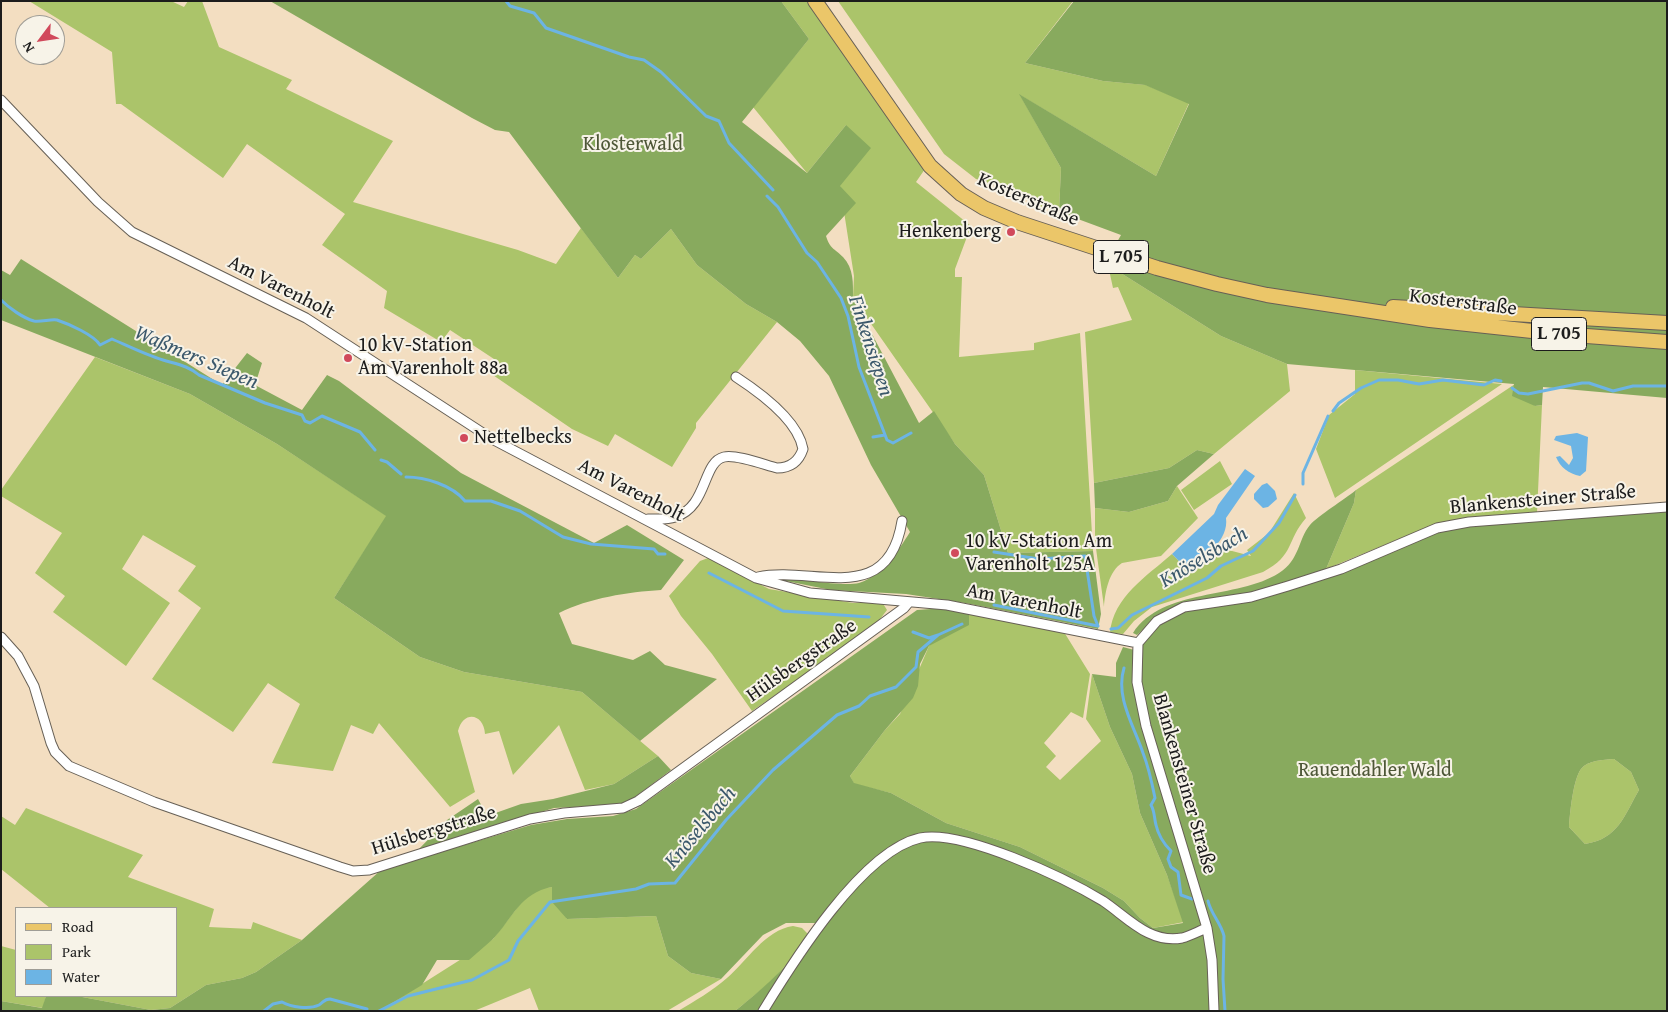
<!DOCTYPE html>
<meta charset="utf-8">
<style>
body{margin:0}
#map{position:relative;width:1668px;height:1012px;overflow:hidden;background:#f3dec1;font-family:"Gentium Book Plus",serif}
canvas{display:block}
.frame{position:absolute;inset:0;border:2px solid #1c1c1c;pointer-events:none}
.legend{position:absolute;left:15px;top:907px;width:162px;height:90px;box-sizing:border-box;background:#f7f3e8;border:1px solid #9f9d96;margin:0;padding:6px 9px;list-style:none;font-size:15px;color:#1c1c1c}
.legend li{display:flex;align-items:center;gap:10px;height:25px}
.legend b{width:25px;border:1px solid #9f9d96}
.north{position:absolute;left:15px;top:15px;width:50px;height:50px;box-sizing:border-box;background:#f7f3e8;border:1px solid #9f9d96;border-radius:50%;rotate:239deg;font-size:14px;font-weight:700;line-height:20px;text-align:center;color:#1c1c1c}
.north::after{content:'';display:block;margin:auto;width:18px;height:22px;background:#d1495b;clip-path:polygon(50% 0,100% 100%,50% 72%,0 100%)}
</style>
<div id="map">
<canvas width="1668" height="1012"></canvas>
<div class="frame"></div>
<ul class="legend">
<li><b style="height:6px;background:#ebc669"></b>Road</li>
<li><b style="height:14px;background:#abc46a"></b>Park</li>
<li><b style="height:14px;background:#6cb4e4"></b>Water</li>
</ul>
<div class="north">N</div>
</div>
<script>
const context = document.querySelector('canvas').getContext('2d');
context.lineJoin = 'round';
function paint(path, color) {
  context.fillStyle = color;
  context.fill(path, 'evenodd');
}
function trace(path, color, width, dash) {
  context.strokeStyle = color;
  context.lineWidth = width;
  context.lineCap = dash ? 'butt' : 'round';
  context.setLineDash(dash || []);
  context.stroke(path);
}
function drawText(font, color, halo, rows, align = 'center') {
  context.font = font + ' "Gentium Book Plus",serif';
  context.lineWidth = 4;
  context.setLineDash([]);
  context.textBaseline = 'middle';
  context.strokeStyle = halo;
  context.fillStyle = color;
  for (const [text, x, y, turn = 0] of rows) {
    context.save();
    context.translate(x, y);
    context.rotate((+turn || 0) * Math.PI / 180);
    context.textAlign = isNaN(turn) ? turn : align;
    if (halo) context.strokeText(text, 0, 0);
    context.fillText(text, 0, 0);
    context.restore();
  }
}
paint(new Path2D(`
 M29,1H171L184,7L188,1H202L219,47L292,80L286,89L393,141L353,202L518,250L556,264L581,228L618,278L635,255L641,259L671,229L697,265L746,304L777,322L696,423V428L672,467L615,434L608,446L572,429L487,371L494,359L450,330L441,342L384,308L387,291L322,245L345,214L247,144L223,178L121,104H116L112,52Z
 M781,1H807L925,169L916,182L971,226L955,269V277H962L959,357L1034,350V343L1080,333L1093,551L1008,553L984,475L955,444L853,298L854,276L840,186L846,125L807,173L753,107L809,39Z
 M838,1H1073L1025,63L1103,81L1146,85L1189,103L1156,176L1020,95L1061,168L1059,212L1044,208L1005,188L976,179L944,154Z
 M1108,265L1221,336L1287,364L1290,391L1214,454L1197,450L1169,468L1094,483L1085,332L1132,320L1118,287L1113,288Z
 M95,357L190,394L277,444L387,516L334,598L420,657L464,672L582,692L658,756L614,784L585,790L559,725L513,775L499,731L485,734C484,713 463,710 458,731L475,792L450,807L379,723L373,734L351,725L333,771L272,763L300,704L268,683L233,732L152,679L201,608L178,591L196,566L143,535L122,569L170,603L126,666L53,612L65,596L35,573L62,533L1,496V490Z
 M1355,370L1502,384L1335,498L1316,449L1329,415L1355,394Z
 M1515,384L1535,406L1542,405L1537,513L1435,524L1326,569L1354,503L1356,490Z
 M1220,461L1232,484L1194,510L1181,490Z
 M1177,486L1198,518L1161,556L1122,563C1109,571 1105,592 1104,607L1095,541V508L1129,512L1168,501Z
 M1294,493L1306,518C1286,541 1295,555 1263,572L1152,607L1134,621L1123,634L1110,633C1113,597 1147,576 1172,554L1188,570H1192L1205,555L1217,547L1251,556L1247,550L1269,533Z
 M708,558L769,589L853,603L882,602L887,610L874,627L752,711L712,654L681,616L669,596L700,561Z
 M969,612L1064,632L1090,674L1083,718L1071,712L1044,743L1056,756L1046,767L1060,780L1101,741L1086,719L1092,674L1110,727L1132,774L1140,813L1167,875L1184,922L1153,928L1140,918L1124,901L1103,888L1020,847L946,823L891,793L854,784L850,776L885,730L900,714L929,646Z
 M1614,759L1631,772L1639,790C1624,816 1618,839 1585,844L1569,827C1570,813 1573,780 1581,769C1588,760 1603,760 1614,759Z
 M26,808L143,855L128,877L214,909L209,927L251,929L253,922L302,940L256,972L242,978L206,985L170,1008L151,1010L77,996H176V908H50L1,869V816L15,825Z
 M552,887L567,919L656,916L668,956L691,973L721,979L667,1011H539L530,988L474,1011H385L384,1008L493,939L524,899L538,889Z
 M793,926L802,928L809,935L807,941L772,981L735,1011H678C695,1001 712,991 727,978C747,961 765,930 793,926Z
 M1,946L16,950V996H46L43,1008L1,1001Z`), '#abc46a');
paint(new Path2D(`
 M270,1H781L809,39L742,122L807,173L846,125L871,148L840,186L856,203L826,236C830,249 834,248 843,257C854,269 853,283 853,298L919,423L934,411L955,444L984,475L1008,553L1093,551L1101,614L1098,629L965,603L906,594L831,590L781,580L782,577C800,579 843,587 859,583C882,576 898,551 910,532L871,465L829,376L800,341L777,322L746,304L697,265L671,229L641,259L635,255L618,278L509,132L495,130L472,118Z
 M1074,1H1667V398L1543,387L1542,405L1535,406L1512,396L1514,384L1287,364L1221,336L1108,265L1107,260L1121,235L1059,212L1061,168L1019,94L1156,176L1189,104L1145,85L1103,81L1025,63Z
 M21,259L222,385L247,353L262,363L255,385L302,410L327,375L339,381L461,473L594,543L627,525L684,560L661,590C628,592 589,598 559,613L572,644L633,660L650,651L665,665L717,679L640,741L582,692L464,672L420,657L334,598L386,516L277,444L190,394L1,320V270L10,275Z
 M1197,450L1214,454L1177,486L1168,501L1129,512L1095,508L1094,483L1169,468Z
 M1356,490L1354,503L1326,569L1248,594L1183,604L1156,618L1137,635L1133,633C1163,587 1237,600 1279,573C1300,560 1298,539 1310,525C1319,515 1344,500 1356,490Z
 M1667,510V1011H735C767,985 797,960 816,923H786L763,935L721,979L691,973L668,956L656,916L567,919L552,902V887C520,893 513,918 493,939C485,946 477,953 469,960H437L422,985L384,1008L385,1011H1V1001L42,1008L46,996H77L151,1010L170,1008L206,985L242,978L256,972L302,940L381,870L531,825L567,819L613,816L636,809L917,610L945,608L969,612V625L929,646L920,664L918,686L913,698L885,730L850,776L854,783L891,793L946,823L1020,847L1103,888L1124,901L1140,918L1153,928L1183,923L1167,875L1140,813L1132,774L1110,727L1092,674L1116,677V663L1123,647L1138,651L1147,637L1160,625L1184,612L1252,600L1341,574L1439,532L1470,525ZM1614,759L1631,772L1639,790C1624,816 1618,839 1585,844L1569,827C1570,813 1573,780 1581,769C1588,760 1603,760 1614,759Z
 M658,756L671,770L631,800L616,805L554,808L418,850L447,820L478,799L487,816L521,804L553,799L614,784Z`), '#88aa5e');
paint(new Path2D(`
 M1577,433L1588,437L1586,471L1580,476C1569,474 1560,467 1556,457L1560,456L1569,465L1573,458L1571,446L1554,440L1556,436Z
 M1245,469L1255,476L1226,518C1229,540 1205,556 1192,571L1188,570L1172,554L1214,514L1218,505Z
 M1267,483L1275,491L1277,499L1268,507L1263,508L1254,499V494L1262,485Z`), '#6cb4e4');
trace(new Path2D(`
 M506,1L510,6L534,13L546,28L629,57L644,60L661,72L706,116L719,121L729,143L773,190
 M767,196L778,207L807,253L817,262L841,298L848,316L859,367L887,440L893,443L911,433
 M1,300C9,308 23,318 34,321C41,322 51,319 57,320C69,324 94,335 100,345L112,339C128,346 146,355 163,360C176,364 189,366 199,375L265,403L302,415L305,421L310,423L322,416L360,432L375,450
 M1512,388L1519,393L1528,394L1582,383H1589L1613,391L1633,386H1667
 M1333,411L1339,403L1361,388L1379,380H1398L1419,384L1443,380L1484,385L1495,380L1501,381
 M873,437L885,435
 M381,460L387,462L401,474
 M406,477C425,477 452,485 465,501H491L520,511L563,537L591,544L654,549L658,554H665
 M1303,484V473L1328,416
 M994,552L1039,559L1085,556L1094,616L1098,626
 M709,573L783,611L869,617
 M994,605L1098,626
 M1111,629L1118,628L1132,615L1207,578L1221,566L1253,551L1279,523L1295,495
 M913,632L929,638L938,635
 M1124,668C1115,697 1134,726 1143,753C1149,768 1152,783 1155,798L1151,805C1155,812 1154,818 1156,825C1158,834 1164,844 1171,851L1168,859L1171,867L1178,872L1181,895L1192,899
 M1208,901C1211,914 1221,923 1224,936L1223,979L1225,1011
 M264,1011L273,1004L282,1002C291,1007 309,1010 319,1005C324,1002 324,999 330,999L367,1009
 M379,1011L408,996L472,980L509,960L518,941L550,902L636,889L649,884L675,883L726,820L773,770L837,715L859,706L870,696L896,687L916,667L918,652L938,635L962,624`), '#6cb4e4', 3);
const street = new Path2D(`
 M1,100L98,202L132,232L306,318L492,439L756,578L810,593L947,605L1138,643
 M648,519C657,519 667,520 675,517C708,507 702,462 724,457C736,454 765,465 777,468C791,468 799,461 803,449C798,420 759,392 736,377
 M758,577C813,565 888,609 902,521
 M1,637L18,656L34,686L51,743L55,752L69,766L154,802L340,867L353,871L369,870L530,819L564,813L623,808L638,801L904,608L909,602
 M763,1011C793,962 862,851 920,838C962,829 1065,878 1103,901C1127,917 1149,944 1182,938C1190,936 1199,931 1207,928
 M1214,1011L1212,960L1207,928L1146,726L1137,682L1138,643L1157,621L1184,607L1251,597L1288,586L1341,569L1437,528L1469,522L1667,507`);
const primary = new Path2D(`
 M815,1L930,166L961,194L984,208L1017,222L1157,268L1217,284L1267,295L1430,320L1560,334L1667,342
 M1393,307L1667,323`);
trace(street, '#676056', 11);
trace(primary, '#676056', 16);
trace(street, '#fff', 9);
trace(primary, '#ebc669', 14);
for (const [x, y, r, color] of [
 [1011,232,5,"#d1495b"],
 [348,358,5,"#d1495b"],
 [464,438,5,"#d1495b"],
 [955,553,5,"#d1495b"]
]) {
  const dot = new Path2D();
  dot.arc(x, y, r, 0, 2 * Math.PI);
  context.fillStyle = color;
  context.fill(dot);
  trace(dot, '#f7f3e8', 2);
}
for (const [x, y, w] of [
 [1121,257,55],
 [1559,334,55]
]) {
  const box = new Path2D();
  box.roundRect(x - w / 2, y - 16.5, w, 33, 4);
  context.fillStyle = '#f7f3e8';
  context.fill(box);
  trace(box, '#1c1c1c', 1);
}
drawText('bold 19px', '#1c1c1c', null, [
 ["L 705",1121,257],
 ["L 705",1559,334]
]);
drawText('20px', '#4e5737', '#f7f3e8', [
 ["Klosterwald",633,145],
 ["Rauendahler Wald",1375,771]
]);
drawText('20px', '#1c1c1c', '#f7f3e8', [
 ["Kosterstraße",1028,200,23],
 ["Am Varenholt",281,288,27],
 ["Kosterstraße",1463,303,7],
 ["Am Varenholt",631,491,27],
 ["Blankensteiner Straße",1543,500,-5],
 ["Am Varenholt",1024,602,11],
 ["Hülsbergstraße",802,661,-35],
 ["Blankensteiner Straße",1184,784,74],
 ["Hülsbergstraße",434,831,-17]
]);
drawText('20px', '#1c1c1c', '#f7f3e8', [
 ["Henkenberg",1001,232,"right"],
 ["10 kV-Station",358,346],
 ["Am Varenholt 88a",358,369],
 ["Nettelbecks",474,438],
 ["10 kV-Station Am",965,542],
 ["Varenholt 125A",965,565]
], 'left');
drawText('italic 21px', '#3c596c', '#f7f3e8', [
 ["Finkensiepen",870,346,72],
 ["Waßmers Siepen",196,358,23],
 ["Knöselsbach",1204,558,-31],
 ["Knöselsbach",701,828,-50]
]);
</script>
